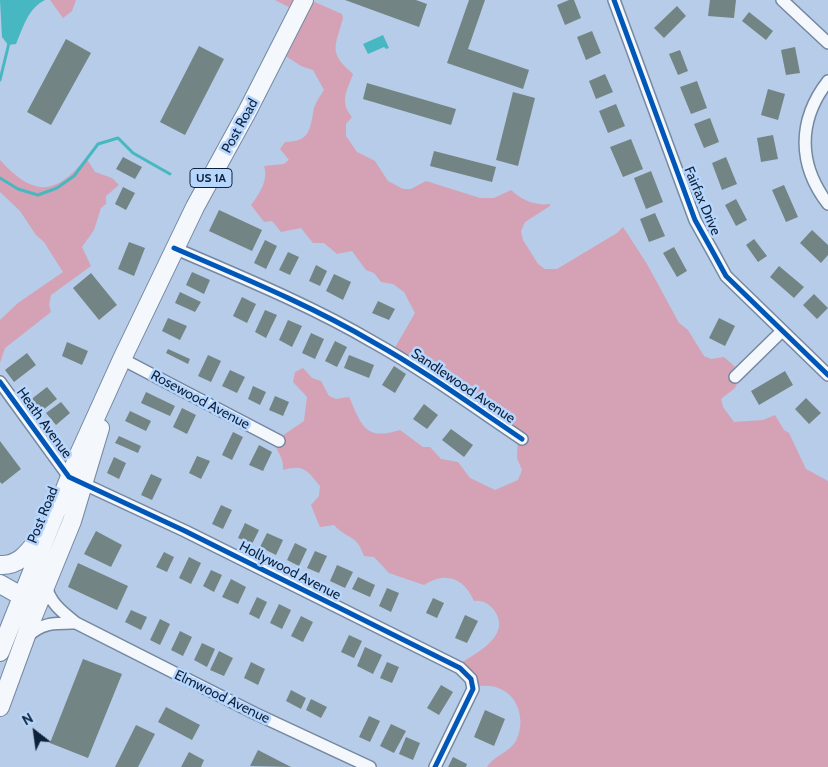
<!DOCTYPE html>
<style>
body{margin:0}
#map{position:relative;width:828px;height:767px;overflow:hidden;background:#b6cce8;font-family:Cabin,sans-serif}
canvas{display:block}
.north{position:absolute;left:10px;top:707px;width:50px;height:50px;-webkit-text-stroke:4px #b7d6fe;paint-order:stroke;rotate:330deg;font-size:14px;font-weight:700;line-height:20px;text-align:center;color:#0e223b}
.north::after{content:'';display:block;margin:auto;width:18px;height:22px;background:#0e223b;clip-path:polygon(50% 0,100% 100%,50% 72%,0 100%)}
</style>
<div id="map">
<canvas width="828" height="767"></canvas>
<div class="north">N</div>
</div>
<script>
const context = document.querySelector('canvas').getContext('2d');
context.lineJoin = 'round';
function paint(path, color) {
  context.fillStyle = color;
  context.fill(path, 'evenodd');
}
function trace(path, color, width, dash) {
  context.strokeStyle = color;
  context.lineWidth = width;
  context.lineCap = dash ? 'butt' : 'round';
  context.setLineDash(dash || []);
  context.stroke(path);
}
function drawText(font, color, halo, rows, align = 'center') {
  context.font = font + ' Cabin,sans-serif';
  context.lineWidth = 5;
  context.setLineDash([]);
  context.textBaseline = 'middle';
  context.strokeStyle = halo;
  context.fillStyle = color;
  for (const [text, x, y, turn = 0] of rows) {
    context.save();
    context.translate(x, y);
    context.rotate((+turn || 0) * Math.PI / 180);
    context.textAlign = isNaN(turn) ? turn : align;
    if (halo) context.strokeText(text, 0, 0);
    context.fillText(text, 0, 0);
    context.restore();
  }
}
paint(new Path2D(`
 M50,0H76L72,11L63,18Z
 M275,0H310L342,14L343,18C335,48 328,52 353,74C347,91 339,102 352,117L346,124V136L357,152L375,161L388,181L403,189H411L426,181L480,198H494L511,190C522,200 535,206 550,204V206L525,222L521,231L523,240L538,264L545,269H557L617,233L623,227L647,264L679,323L688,330L704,356L711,359L724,357L742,373L735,388L721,399L723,407L734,422L763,420L775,415L784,430L789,433L806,469L828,481V767H487C493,756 509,753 516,741C526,722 519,695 498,688C490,684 475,687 467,686L466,673L456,666C475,654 513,636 494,610C488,603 482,600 474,601C464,578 446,571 424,585L389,573L374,557L364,556C356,533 349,541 334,525L320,527L311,505L319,496L320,486C307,470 304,464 283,470C285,456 272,447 273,434L282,436L304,421L307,397L293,382L295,372L303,368L312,378L321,381L329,396L336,399L349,397C362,426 365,441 400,430L423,447H430L441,459L458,462L470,478L495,490L518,480L522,470L517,458L518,436L393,351L415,313L404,292L393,284L381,282L374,273L366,270L352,251L337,254L324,243H313L301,228L281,232L272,221L264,222L251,205C259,195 269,179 264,166L284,164L289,160L280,149L285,142C311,142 310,128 314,108C316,102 320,96 324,90L313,70L301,66L278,51L298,12Z
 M86,158L95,172L112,178L119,185L106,196V204L101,208L94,230L82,247L91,266L51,295L49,305L51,312L5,348L0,363V320L18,303L63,272L44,242L36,235L20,211L0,192V160C32,195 54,198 86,158Z`), '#d5a1b4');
paint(new Path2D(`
 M0,0H45C28,8 23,28 16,44L8,45L2,37Z
 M383,35L389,48L386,49L384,47L368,54L363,44Z`), '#47b8c1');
trace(new Path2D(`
 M0,80L9,43
 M0,178L18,189L38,195L57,188L74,176L98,144L118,138L133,153L170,174`), '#47b8c1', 3);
paint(new Path2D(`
 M345,0H416L427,4L419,27Z
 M469,0H485L468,49L529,70L523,89L447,63Z
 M569,0H574L581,18L565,25L557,5Z
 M710,0H736L734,18L708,16Z
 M677,6L686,16L664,38L654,28Z
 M749,12L773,31L766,40L742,21Z
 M592,31L601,53L586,60L577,37Z
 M66,39L91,53L51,125L27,112Z
 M199,46L224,59L185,135L160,122Z
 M795,47L800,73L786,75L781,50Z
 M680,50L688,71L678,75L669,54Z
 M605,74L613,92L596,99L589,81Z
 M697,81L707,108L691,114L680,87Z
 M367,83L456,109L451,125L363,99Z
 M768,89L785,94L778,120L761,115Z
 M513,92L535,98L518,166L496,160Z
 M616,104L625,126L608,133L599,111Z
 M710,118L719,142L704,148L694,124Z
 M773,135L778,159L761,162L757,138Z
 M631,139L643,169L623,177L610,147Z
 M434,151L496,167L492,182L430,166Z
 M123,157L142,167L135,179L116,169Z
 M726,157L737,184L722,190L712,163Z
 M651,171L663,202L646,209L634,178Z
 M784,185L798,217L786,222L772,190Z
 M123,187L135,193L126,210L115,204Z
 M736,199L747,220L736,226L725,205Z
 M219,210L262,230L252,251L209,231Z
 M655,213L665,236L649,242L640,219Z
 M812,230L828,245V255L821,263L800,243Z
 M754,239L767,256L758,262L746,245Z
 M265,240L277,246L266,269L254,263Z
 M129,242L145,248L134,276L118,269Z
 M674,247L687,271L677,277L663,253Z
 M288,252L299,257L290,275L279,270Z
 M316,265L327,271L320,286L309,281Z
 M779,266L804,287L794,298L770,277Z
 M192,272L210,280L204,294L186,285Z
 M91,273L117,305L99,320L73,288Z
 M334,274L351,282L343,300L326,291Z
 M180,292L201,302L195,312L175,303Z
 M814,294L828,308L817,319L803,305Z
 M242,297L256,304L247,323L233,316Z
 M378,301L395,309L389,320L372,313Z
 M265,310L277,315L266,338L255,332Z
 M168,318L187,326L180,340L162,331Z
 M719,318L735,326L725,346L709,338Z
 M288,320L302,326L292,347L279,340Z
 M311,333L324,339L315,359L302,353Z
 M335,341L347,347L337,367L325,361Z
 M67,342L88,351L82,365L62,356Z
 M168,349L190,359L188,364L166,353Z
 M27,353L36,365L14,382L5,370Z
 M208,355L221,361L211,382L198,376Z
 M349,355L374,365L369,378L344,368Z
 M394,366L406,374L395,393L382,385Z
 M230,370L245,377L237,393L222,386Z
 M785,371L793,385L759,405L751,391Z
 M253,386L266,392L260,405L248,399Z
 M47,387L57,399L39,413L29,401Z
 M146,392L175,406L170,416L141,403Z
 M275,396L289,402L283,416L269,410Z
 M806,398L821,413L809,424L795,409Z
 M61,402L70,413L56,425L46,413Z
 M424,404L438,415L427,429L413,419Z
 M182,408L196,415L187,434L173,427Z
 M130,411L151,421L146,431L125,421Z
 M451,429L473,445L464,457L442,440Z
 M233,432L243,437L232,460L222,455Z
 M119,436L141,446L138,453L115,443Z
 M0,441L21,469L2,484L0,482Z
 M259,445L272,452L263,471L249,465Z
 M197,456L210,461L201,479L189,473Z
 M114,457L126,463L119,479L107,473Z
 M151,474L162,479L152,500L141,495Z
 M221,505L232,510L223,529L212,524Z
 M245,523L259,530L252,544L238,538Z
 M96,531L122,545L111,567L84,554Z
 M267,533L283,540L276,555L260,547Z
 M295,543L307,549L299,566L287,560Z
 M315,551L327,556L319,573L307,568Z
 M164,552L174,557L167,572L156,567Z
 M189,557L201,563L191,584L179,578Z
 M78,563L128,586L117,610L68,587Z
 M337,565L353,572L345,588L330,581Z
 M211,570L222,575L214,592L203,586Z
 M358,577L375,585L370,597L352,589Z
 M231,579L246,587L238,604L222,597Z
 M387,588L399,593L391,612L379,606Z
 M257,597L267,602L259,619L249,614Z
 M433,598L444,603L437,618L426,613Z
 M279,604L291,610L282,629L270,623Z
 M131,610L147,617L141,630L125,622Z
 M465,615L478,621L467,643L455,638Z
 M301,616L313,622L303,642L291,636Z
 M160,619L170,624L160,645L150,640Z
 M180,631L192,637L183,656L171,650Z
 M349,635L362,641L354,658L341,652Z
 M202,643L215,649L207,667L194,660Z
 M365,647L382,655L373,674L357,666Z
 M219,651L233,658L224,676L210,670Z
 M83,659L122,674L88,758L50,743Z
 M251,662L265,669L258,685L244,678Z
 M387,662L399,667L392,683L380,678Z
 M441,685L453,692L439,715L427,708Z
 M291,690L306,698L301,709L286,701Z
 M311,699L327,707L321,718L306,710Z
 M166,707L200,725L192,740L158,722Z
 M485,710L505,719L494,746L474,737Z
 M369,716L380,721L370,742L359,737Z
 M391,724L406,731L394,753L380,746Z
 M136,725L155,734L138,767H115Z
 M406,737L420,743L413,760L399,754Z
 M258,750L291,767L250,766Z
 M189,752L204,760L201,767H181Z
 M453,757L467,764L466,767H448Z`), '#728483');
const minor = new Path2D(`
 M614,0L695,220L714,254L726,276L828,375
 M782,0L828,43
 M828,81C797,121 798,165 828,204
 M174,248C241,277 310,305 373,342C425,371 473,406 522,439
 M122,359L279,441
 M735,377L782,331
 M0,382L69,477L185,531L460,668L471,679L473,689L435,767
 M46,585C49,602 62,612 76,623L254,713L370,767
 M27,637C42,622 56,623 76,623`);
const primary = new Path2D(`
 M0,565C20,566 29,551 40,537
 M0,584L32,602
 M0,652L79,454L122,359L195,207L248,110L304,0
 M0,707L34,614L72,521L100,428`);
trace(minor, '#7588a0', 14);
trace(primary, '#7588a0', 20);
trace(minor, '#f4f7fc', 11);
trace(primary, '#f4f7fc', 18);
trace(new Path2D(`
 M614,0L695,220L714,254L726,276L828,375
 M174,248C241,277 310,305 373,342C425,371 473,406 522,439
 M0,382L69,477L185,531L460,668L471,679L473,689L435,767`), '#0057b8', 5);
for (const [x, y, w] of [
 [211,178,42]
]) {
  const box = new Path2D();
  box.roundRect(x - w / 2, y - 9.5, w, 19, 4);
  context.fillStyle = '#b7d6fe';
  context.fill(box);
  trace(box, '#0e223b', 1);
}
drawText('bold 12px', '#0e223b', null, [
 ["US 1A",211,178]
]);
drawText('14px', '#0e223b', '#b7d6fe', [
 ["Post Road",240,126,-61],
 ["Fairfax Drive",702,201,67],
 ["Sandlewood Avenue",463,386,34],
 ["Rosewood Avenue",200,400,28],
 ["Heath Avenue",44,423,54],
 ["Post Road",43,515,-68],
 ["Hollywood Avenue",290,571,27],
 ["Elmwood Avenue",222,697,26]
]);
</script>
